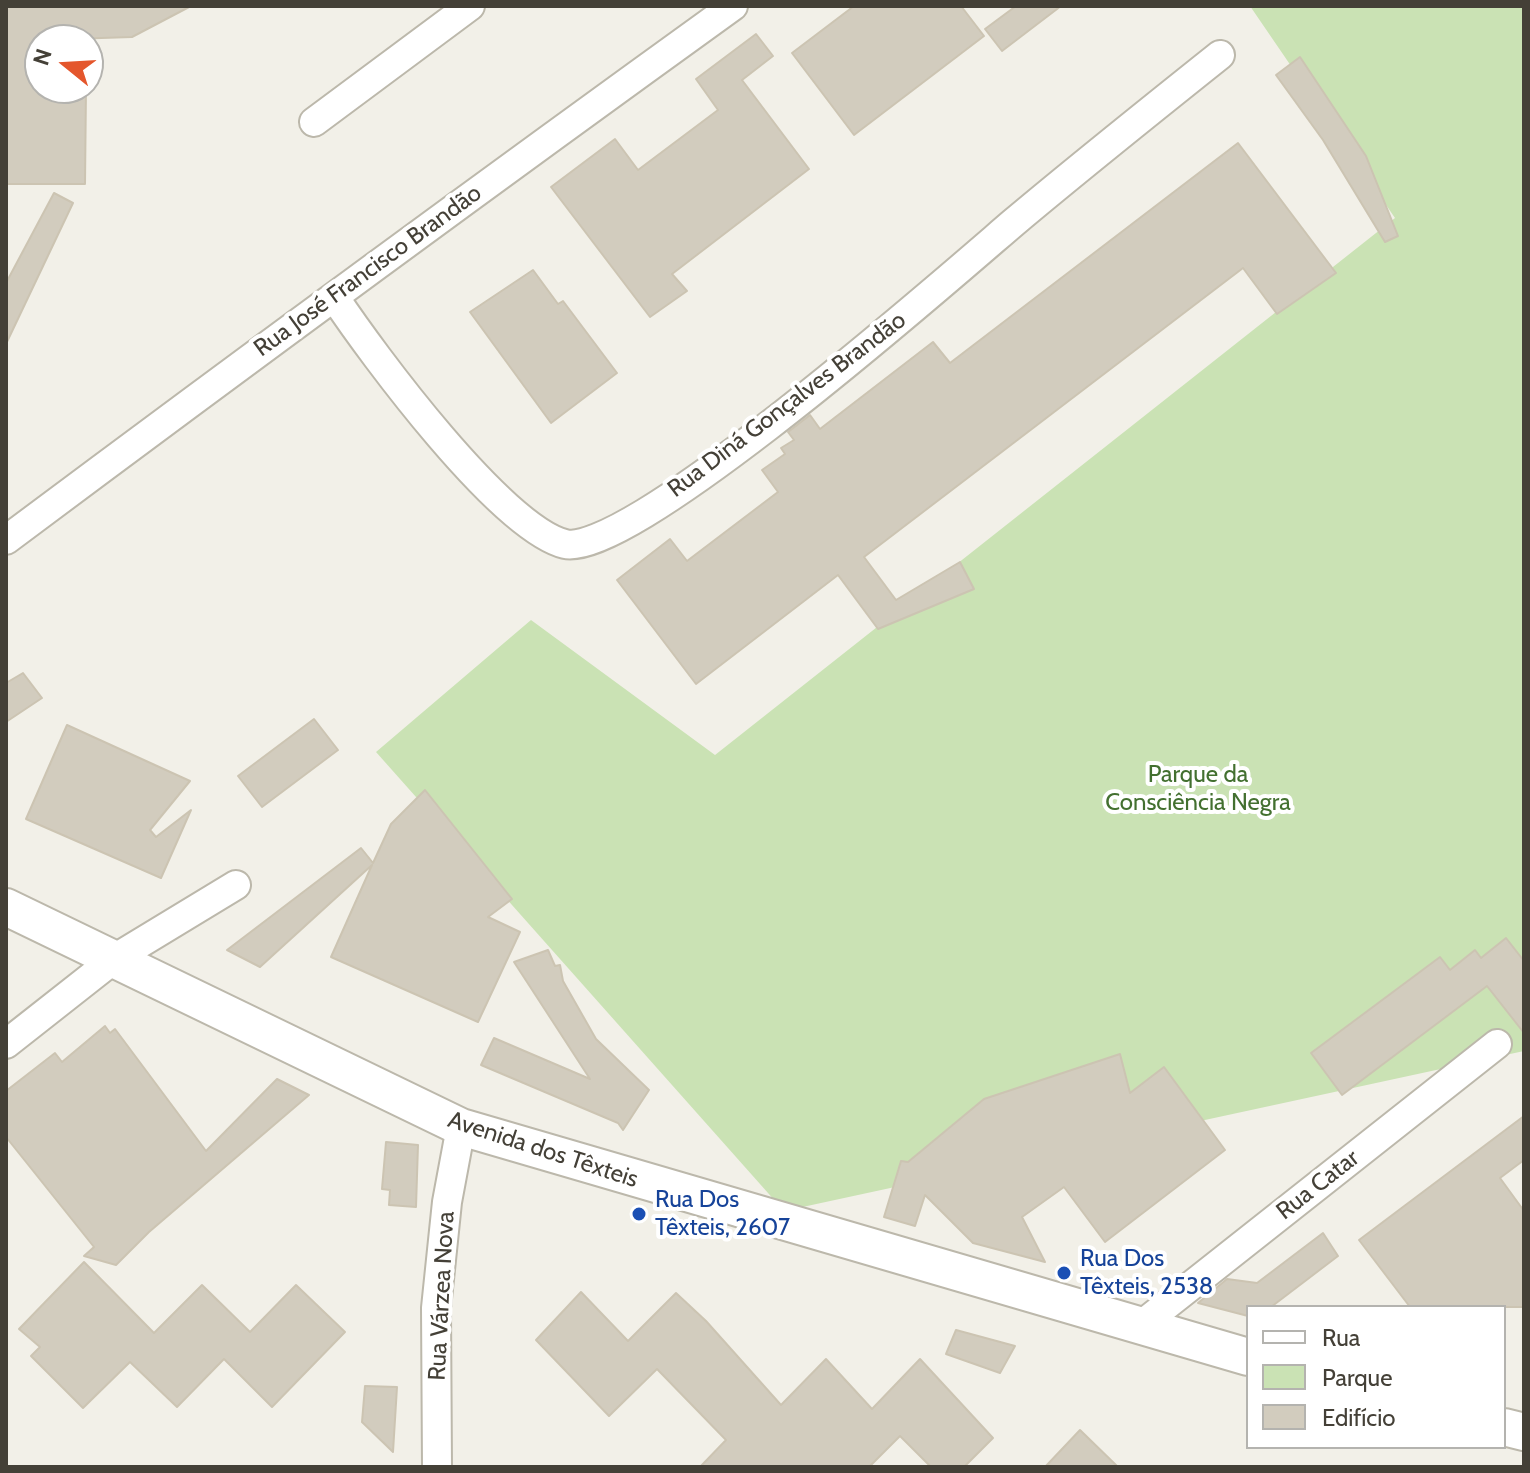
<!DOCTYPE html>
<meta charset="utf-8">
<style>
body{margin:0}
#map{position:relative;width:1530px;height:1473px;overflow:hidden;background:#f2f0e8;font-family:Cabin,sans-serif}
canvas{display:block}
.frame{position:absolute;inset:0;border:8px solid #444037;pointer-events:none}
.legend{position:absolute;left:1246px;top:1305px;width:260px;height:144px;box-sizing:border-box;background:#fff;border:2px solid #b4b3af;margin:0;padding:10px 14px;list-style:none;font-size:24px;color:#444037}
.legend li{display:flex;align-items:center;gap:16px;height:40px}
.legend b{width:40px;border:2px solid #b4b3af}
.north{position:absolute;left:24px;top:24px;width:80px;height:80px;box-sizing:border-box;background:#fff;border:2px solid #b4b3af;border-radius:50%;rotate:288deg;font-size:22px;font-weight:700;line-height:32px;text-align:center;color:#444037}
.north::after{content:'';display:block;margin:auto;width:28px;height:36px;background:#e4562c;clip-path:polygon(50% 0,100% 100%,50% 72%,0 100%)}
</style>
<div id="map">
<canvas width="1530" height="1473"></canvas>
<div class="frame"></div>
<ul class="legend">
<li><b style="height:10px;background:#fff"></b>Rua</li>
<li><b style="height:22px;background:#cae2b4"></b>Parque</li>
<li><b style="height:22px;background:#d2ccbe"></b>Edifício</li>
</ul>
<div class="north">N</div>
</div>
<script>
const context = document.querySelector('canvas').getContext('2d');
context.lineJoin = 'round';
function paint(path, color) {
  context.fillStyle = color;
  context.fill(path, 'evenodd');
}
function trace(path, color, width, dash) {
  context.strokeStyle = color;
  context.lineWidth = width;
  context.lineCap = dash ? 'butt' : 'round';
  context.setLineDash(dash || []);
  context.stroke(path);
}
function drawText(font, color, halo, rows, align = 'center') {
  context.font = font + ' Cabin,sans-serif';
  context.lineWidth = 8;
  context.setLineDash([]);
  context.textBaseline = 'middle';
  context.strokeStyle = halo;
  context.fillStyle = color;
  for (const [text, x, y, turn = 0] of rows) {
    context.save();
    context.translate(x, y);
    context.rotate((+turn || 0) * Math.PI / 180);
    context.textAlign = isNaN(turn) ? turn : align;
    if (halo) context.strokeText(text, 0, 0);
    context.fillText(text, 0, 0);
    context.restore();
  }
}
paint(new Path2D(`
 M1250,6H1524V1051L784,1211L376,752L531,620L715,755L1395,218Z`), '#cae2b4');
const building = new Path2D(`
 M6,6H191L132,37L40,40V88H86L85,184H6Z
 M854,6H961L984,36L854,135L792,53Z
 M1016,6H1061L1002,51L985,29Z
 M756,34L773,56L742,80L809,169L672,274L687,291L650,317L551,187L615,139L638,170L718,110L696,79Z
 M1300,57L1366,156L1398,236L1385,242L1323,140L1276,75Z
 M1238,143L1336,273L1277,314L1243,268L864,557L896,600L960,562L974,589L878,629L838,575L696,684L617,580L670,539L687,561L778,492L762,470L785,454L781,448L794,440L788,432L810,415L820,429L933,342L950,363Z
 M54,193L73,203L6,344V283Z
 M533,270L558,304L563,301L617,373L551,423L470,312Z
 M23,673L42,698L6,722V683Z
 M314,719L338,750L262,807L238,776Z
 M67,725L190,781L150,830L156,837L191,810L161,878L26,819Z
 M425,790L512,899L488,917L520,932L478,1022L331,957L372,865L260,967L227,950L361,848L373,863L391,824Z
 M1506,938L1524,961V1033L1487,986L1342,1095L1311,1053L1440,957L1450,970L1475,950L1481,958Z
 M548,950L555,966L560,965L563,981L596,1039L649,1090L623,1130L618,1123L481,1065L494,1038L590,1079L514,962Z
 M105,1026L110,1033L115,1029L206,1151L277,1079L309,1095L149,1232L116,1265L84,1256L94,1247L6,1137V1091L55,1053L62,1062Z
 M1120,1054L1130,1093L1164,1067L1225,1150L1105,1242L1064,1187L1022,1217L1045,1262L973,1243L925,1195L915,1226L884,1217L901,1161L908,1162L984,1099Z
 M1524,1116V1160L1500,1178L1524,1211V1307H1410L1359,1240Z
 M386,1142L418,1145L416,1207L389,1205L390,1190L382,1189Z
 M1323,1233L1338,1256L1271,1307H1248V1316L1198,1303L1227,1279L1257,1283Z
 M84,1262L154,1333L202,1285L250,1332L296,1285L345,1332L272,1407L224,1359L177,1407L130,1362L83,1408L31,1356L40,1347L19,1329Z
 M581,1292L628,1341L676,1293L706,1321L781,1405L826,1359L872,1409L920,1359L993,1438L964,1467H931L900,1436L869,1467H700L726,1440L657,1369L609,1416L536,1340Z
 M956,1330L1015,1346L1000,1373L946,1354Z
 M365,1386L397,1387L393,1452L362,1422Z
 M1080,1430L1118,1467H1045Z`);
paint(building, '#d2ccbe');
trace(building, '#ccc4b2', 2);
const minor = new Path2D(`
 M314,122L470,6
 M335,298C373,355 501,528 565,544C630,559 951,276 1013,223C1081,166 1151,110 1220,55
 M6,540C247,360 489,182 733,6
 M6,1044L114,959L236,885
 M1140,1326L1497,1044
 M437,1467L436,1308L447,1202L461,1127`);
const tertiary = new Path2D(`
 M6,907L461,1127L1248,1357
 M1504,1427L1524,1432`);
trace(minor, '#bcb8ab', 32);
trace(tertiary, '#bcb8ab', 40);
trace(minor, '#fff', 28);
trace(tertiary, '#fff', 36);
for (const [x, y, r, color] of [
 [639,1214,8,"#1a4fb4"],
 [1064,1273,8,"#1a4fb4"]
]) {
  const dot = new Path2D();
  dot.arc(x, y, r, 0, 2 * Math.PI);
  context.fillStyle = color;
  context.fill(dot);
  trace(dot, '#fff', 3);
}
drawText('24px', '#444037', '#fff', [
 ["Rua José Francisco Brandão",368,271,-36],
 ["Rua Diná Gonçalves Brandão",787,405,-37],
 ["Avenida dos Têxteis",543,1150,18],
 ["Rua Catar",1318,1185,-38],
 ["Rua Várzea Nova",442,1296,-87]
]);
drawText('24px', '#437030', '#fff', [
 ["Parque da",1198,775],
 ["Consciência Negra",1198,803]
]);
drawText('24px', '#164399', '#fff', [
 ["Rua Dos",655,1200],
 ["Têxteis, 2607",655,1228],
 ["Rua Dos",1080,1259],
 ["Têxteis, 2538",1080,1287]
], 'left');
</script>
